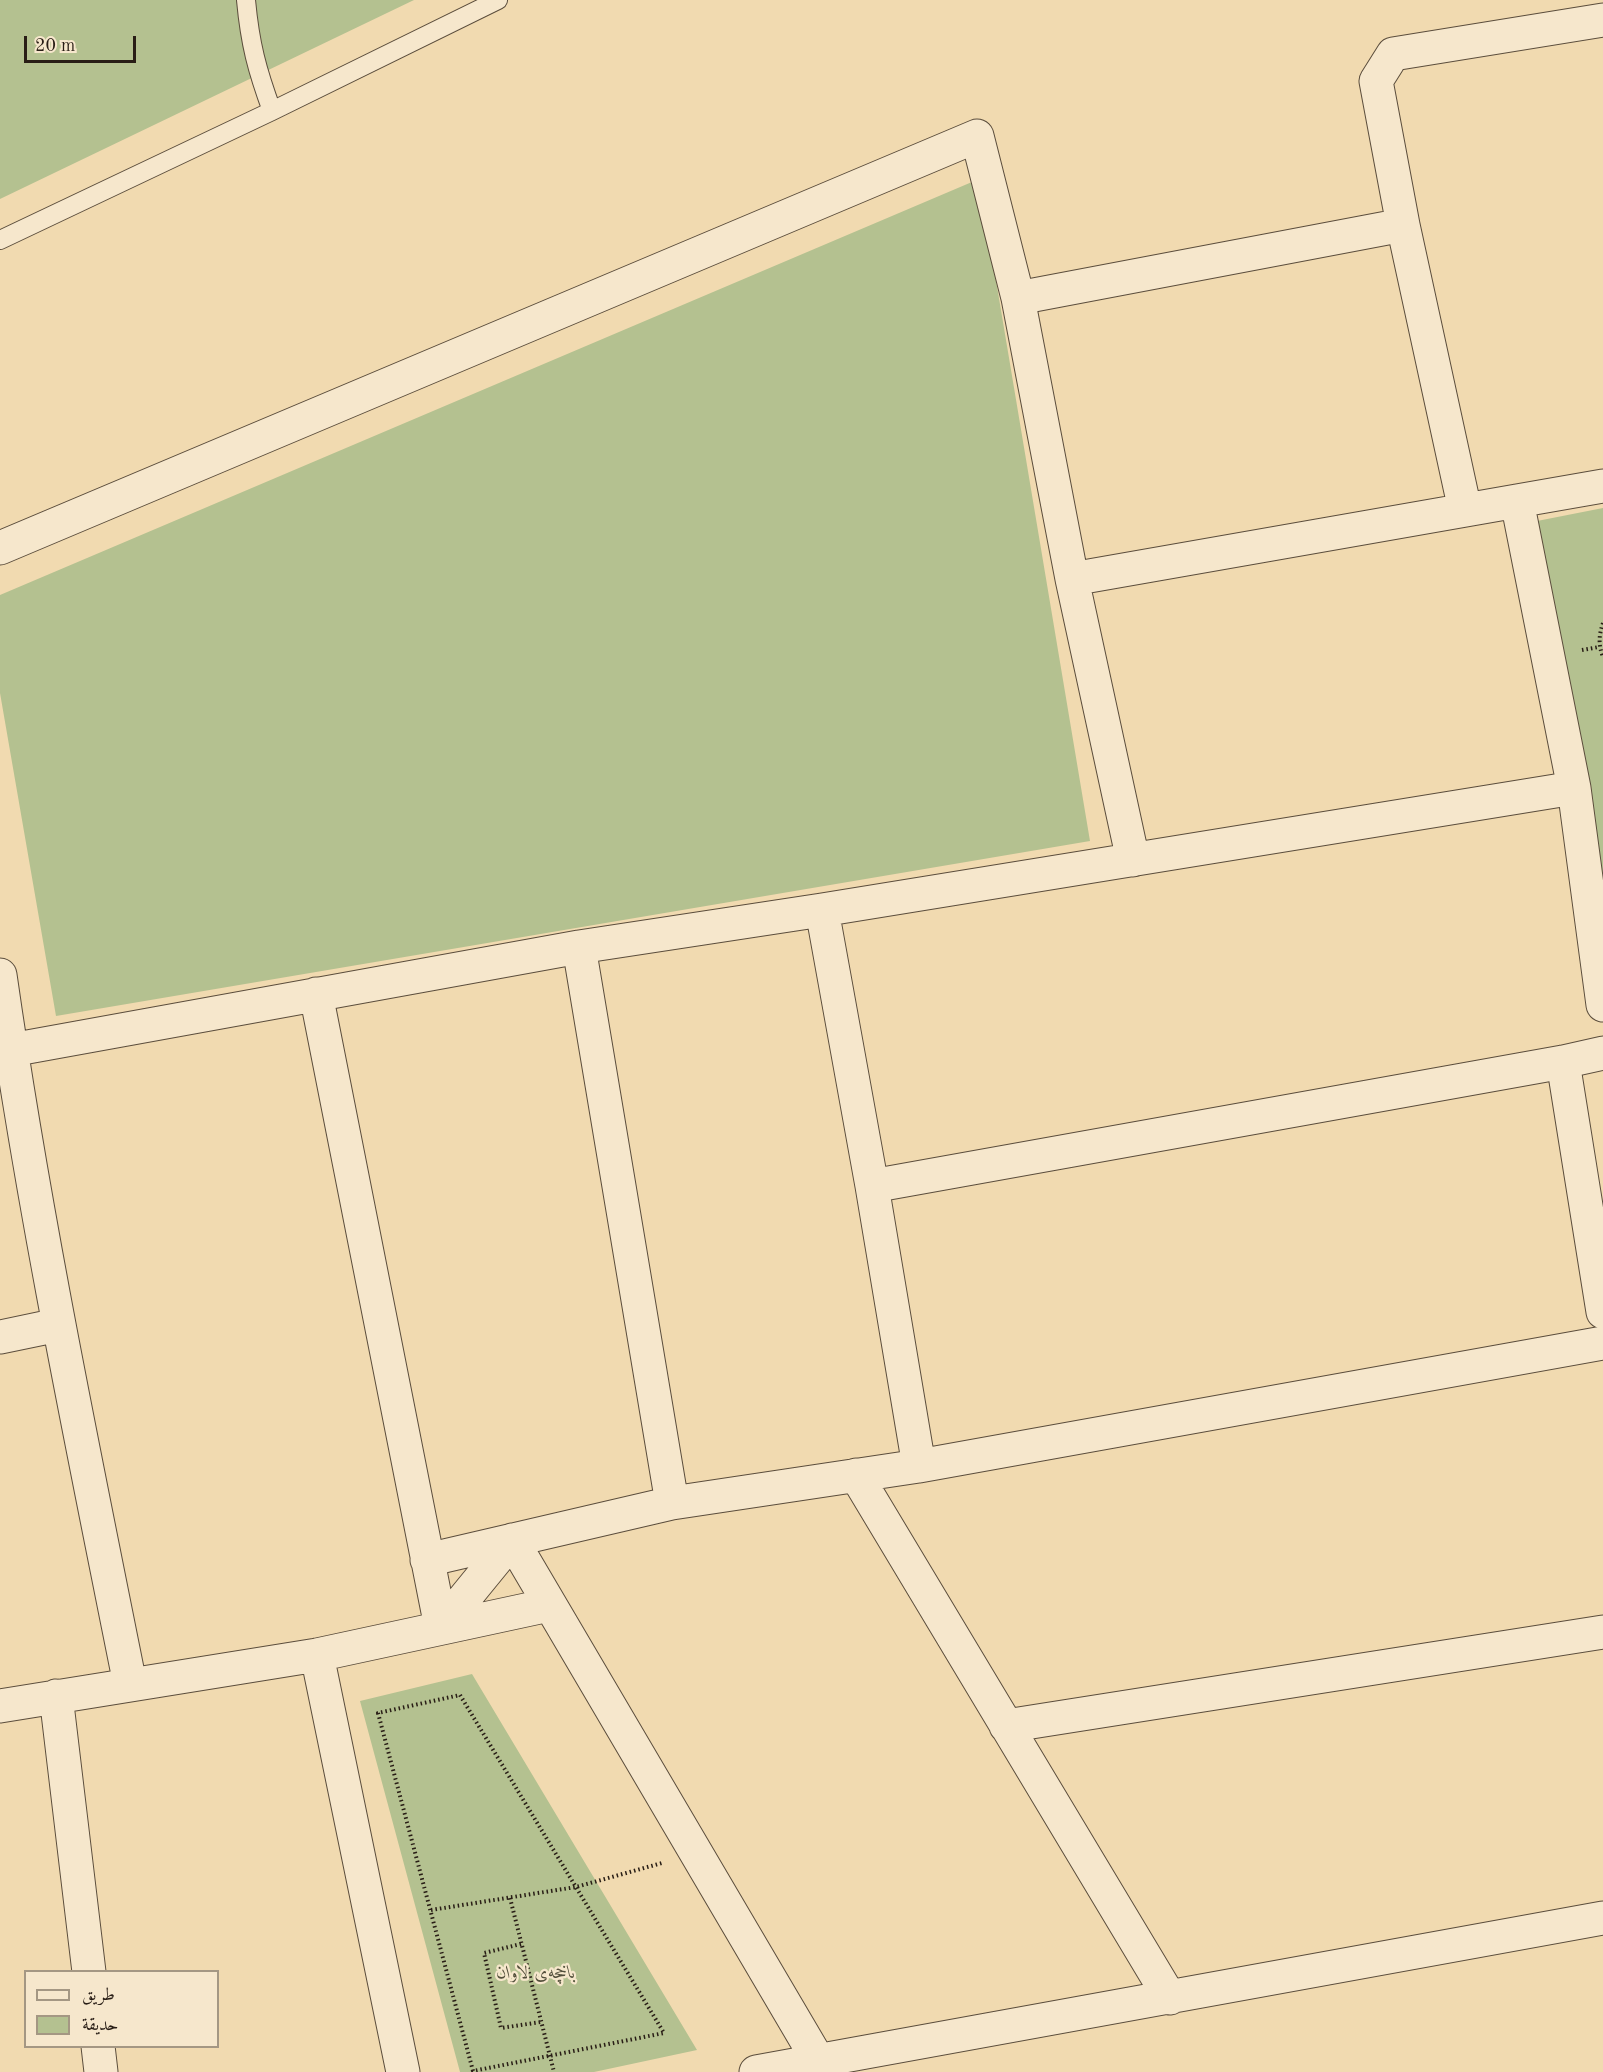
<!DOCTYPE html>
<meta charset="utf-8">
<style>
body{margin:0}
#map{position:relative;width:1603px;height:2072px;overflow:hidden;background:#f1dab0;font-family:"Old Standard TT",Amiri,serif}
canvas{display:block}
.legend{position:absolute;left:24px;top:1970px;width:195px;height:78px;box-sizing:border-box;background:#f6e7cc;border:2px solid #a49783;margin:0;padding:8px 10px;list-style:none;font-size:18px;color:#291e16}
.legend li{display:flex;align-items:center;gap:12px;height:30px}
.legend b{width:30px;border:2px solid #a49783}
.scale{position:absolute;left:24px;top:36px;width:112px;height:27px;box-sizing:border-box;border:3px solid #291e16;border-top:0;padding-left:8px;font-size:18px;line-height:21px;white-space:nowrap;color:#291e16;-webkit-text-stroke:4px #f6e7cc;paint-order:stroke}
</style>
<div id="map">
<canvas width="1603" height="2072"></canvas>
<ul class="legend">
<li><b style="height:8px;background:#f6e7cc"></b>طريق</li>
<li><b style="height:16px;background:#b4c190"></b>حديقة</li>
</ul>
<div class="scale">20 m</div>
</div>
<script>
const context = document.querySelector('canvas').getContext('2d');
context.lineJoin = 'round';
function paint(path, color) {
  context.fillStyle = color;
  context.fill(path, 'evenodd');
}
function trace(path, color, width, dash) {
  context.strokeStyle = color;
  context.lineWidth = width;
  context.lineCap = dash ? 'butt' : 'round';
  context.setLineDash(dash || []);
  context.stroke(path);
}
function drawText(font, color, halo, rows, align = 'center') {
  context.font = font + ' "Old Standard TT",Amiri,serif';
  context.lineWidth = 4.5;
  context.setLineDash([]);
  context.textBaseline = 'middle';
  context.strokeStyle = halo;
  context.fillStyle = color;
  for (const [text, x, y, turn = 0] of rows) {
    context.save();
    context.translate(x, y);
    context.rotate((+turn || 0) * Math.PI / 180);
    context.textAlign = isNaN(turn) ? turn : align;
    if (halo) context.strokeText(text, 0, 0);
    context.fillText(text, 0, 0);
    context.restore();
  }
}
paint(new Path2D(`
 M0,0H414L0,199Z
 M979,179L1090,841L56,1016L0,693V595Z
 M1603,508V934L1532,522Z
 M472,1674L697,2050L594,2072H460L360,1701Z`), '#b4c190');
const service = new Path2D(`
 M246,0C250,44 257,70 272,111
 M0,240L272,111L498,0`);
const minor = new Path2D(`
 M1018,298L1403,225
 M1465,510L1403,225L1376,81L1393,54L1603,20
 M0,548L977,136L1018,298L1072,579
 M1574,788L1517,501L1603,486
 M1133,860L1072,579L1517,501
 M822,910L872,1186L919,1466
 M579,947L672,1503
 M0,975C34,1213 83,1449 130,1684
 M316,994L441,1627
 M11,1050L579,947L822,910L1574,788L1603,1005
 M1563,1062L1603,1312
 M872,1186L1563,1062L1603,1053
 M0,1337L58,1325
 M856,1475L1170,1998
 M427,1560L672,1503L919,1466L1603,1343
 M441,1627L512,1540L825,2072
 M317,1655L403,2072
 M56,1696L89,1972
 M0,1706L317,1655L549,1605
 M1006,1726L1603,1632
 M98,2046L101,2072
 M756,2072L1603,1918`);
trace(service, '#5b4d3c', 20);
trace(minor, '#5b4d3c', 35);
trace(new Path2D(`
 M1603,623C1599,635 1598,644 1603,657
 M1582,650L1599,647
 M460,1695L664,2033L473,2071L378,1713Z
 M510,1898L554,2072
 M431,1910L576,1887L662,1863
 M521,1944L484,1953L501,2028L541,2022`), '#291e16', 4, [1.5, 3]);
trace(service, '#f6e7cc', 18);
trace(minor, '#f6e7cc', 33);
drawText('italic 18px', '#534f3b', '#f6e7cc', [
 ["باخچەی لاوان",536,1973]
]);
</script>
